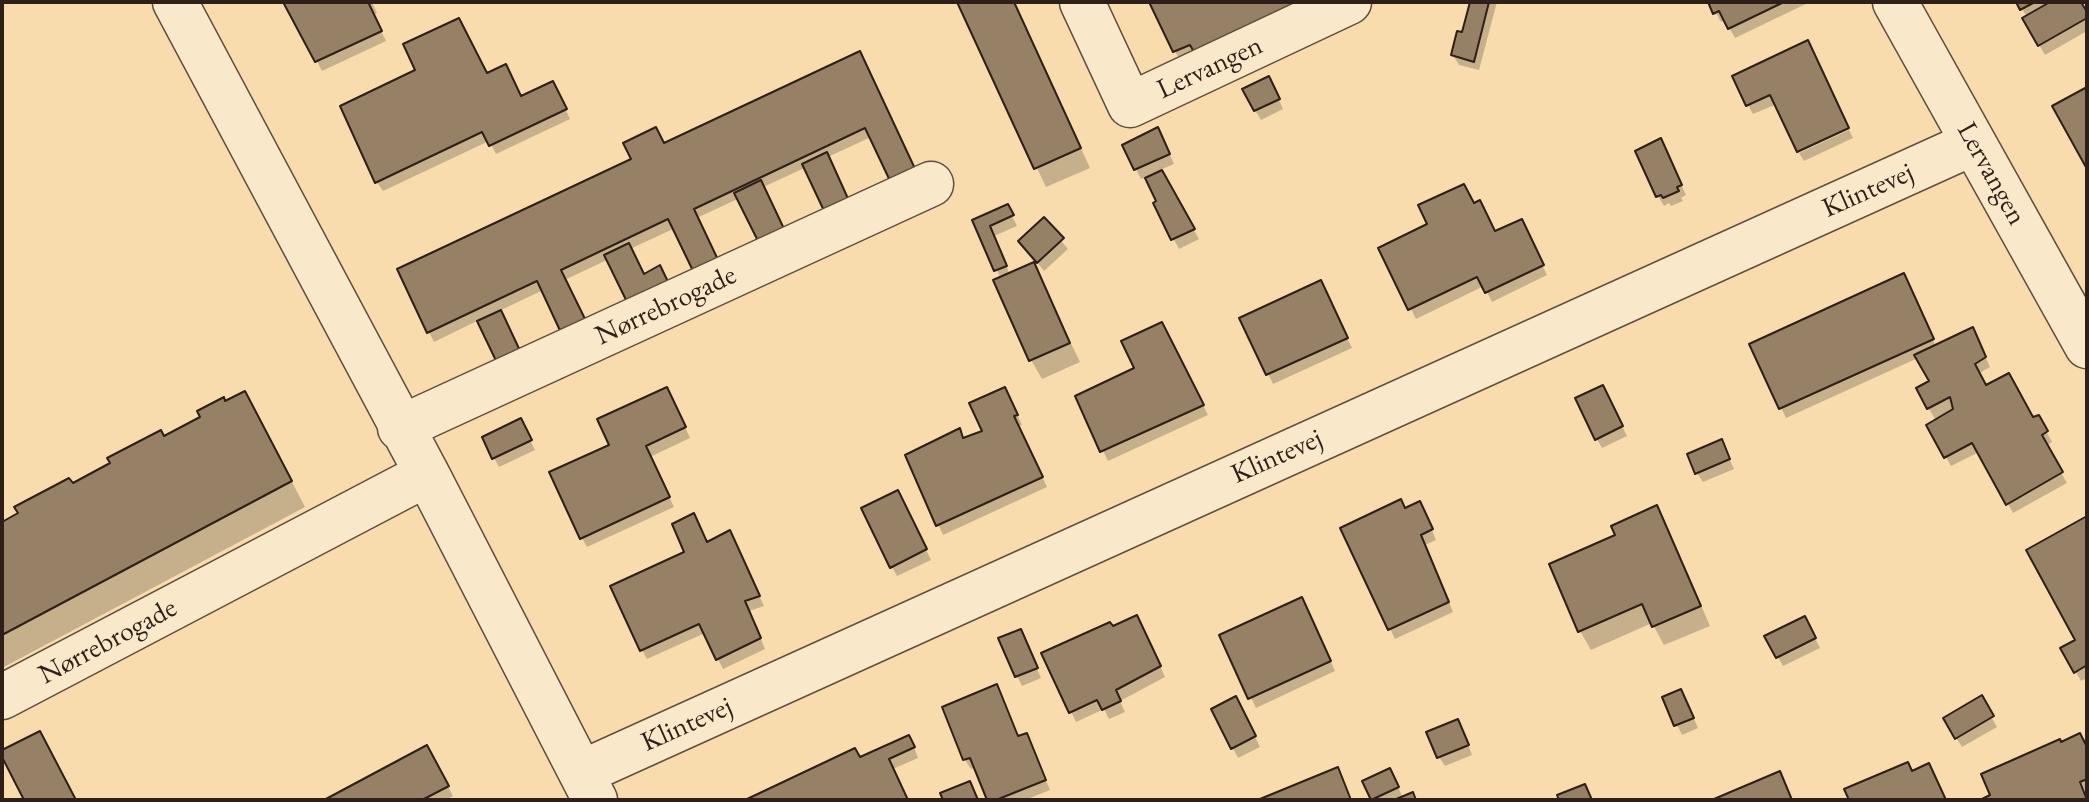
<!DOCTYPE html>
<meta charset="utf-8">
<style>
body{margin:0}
#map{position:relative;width:2089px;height:802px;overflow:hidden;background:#f8dcae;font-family:"EB Garamond",serif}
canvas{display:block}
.frame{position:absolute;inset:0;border:4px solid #2e1f18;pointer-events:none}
</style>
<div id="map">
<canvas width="2089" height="802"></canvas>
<div class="frame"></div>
</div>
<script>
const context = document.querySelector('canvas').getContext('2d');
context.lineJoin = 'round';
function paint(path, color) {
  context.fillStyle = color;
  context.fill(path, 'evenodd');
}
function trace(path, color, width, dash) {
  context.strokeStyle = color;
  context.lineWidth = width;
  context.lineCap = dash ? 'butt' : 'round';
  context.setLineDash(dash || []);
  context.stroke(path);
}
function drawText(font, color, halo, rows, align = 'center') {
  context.font = font + ' "EB Garamond",serif';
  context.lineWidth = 8;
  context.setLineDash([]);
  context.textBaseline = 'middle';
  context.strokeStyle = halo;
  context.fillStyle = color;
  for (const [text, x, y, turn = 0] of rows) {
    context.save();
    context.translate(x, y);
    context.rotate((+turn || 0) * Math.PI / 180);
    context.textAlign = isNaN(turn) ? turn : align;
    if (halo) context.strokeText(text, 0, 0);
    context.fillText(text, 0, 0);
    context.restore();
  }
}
paint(new Path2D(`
 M285,2H372L377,13L373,15L386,41L322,71L309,46H307L301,37Z
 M959,2H1014L1090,168L1046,187Z
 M1151,2H1329L1180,61Z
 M1472,2H1497L1479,70L1459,65L1453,55L1463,35Z
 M1710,2H1810L1735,38L1725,20L1721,22Z
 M2018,2H2079L2087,16V31L2045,55L2024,19L2027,17Z
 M1807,43L1777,104L1753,114L1748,105Z
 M859,54L871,137L630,249L644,276L673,296L609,259L499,311L506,322L479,320L434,342L429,332L664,145Z
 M487,75L521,98L558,93L570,119L496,154L489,141L383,191L377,182Z
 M1274,89L1283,109L1261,120L1255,110Z
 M1849,130L1853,138L1804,161L1799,153Z
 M1163,139L1174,164L1160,170L1199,239L1179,249L1155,204L1159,202L1147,177L1141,179L1124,146Z
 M1666,151L1686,195L1681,198L1683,201L1671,206L1669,203L1664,206L1658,196Z
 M1007,206L1017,226L994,236L1010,275L1033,264L1080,362L1042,379L1031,360L1001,279L975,221Z
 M1474,206L1495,233L1526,231L1547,275L1492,302L1484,286L1416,319L1381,249Z
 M1044,220L1068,249L1044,271L1021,242Z
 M1909,285L1936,347L1978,340L1990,367L1978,374L1985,387L2033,420L2038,417L2052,442L2046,446L2067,483L2013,513L1979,452L1951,466L1928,425L1936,421L1918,389L1932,382L1918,358L1786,418L1752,345Z
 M1325,292L1352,348L1273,384L1242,319Z
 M1167,334L1208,415L1108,461L1077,397L1136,369Z
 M1608,397L1627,436L1602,448L1597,439Z
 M672,399L690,438L650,457L674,507L587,547L582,538L612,446Z
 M1010,399L1022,425L1018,426L1047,487L943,535L908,456L959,430L964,439L984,432Z
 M225,403L259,419L305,507L2,668V524L164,439Z
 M525,430L535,450L499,467L494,458Z
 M1721,441L1734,469L1703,482L1697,473Z
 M903,502L931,560L897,576L892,567Z
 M1656,508L1667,527L1710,626L1664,645L1652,623L1591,650L1580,631L1618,536Z
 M1405,510L1425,513L1436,540L1425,545L1453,612L1395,639L1342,529Z
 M2087,518V678L2081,681L2063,649L2078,641Z
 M735,542L764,606L749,611L765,649L723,669L705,633L647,659L642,650L707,544Z
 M1307,609L1335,671L1256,708L1222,636Z
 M1142,627L1165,677L1120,701L1125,712L1109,719L1104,709L1076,722L1044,654L1112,628Z
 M1810,628L1820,648L1783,666L1767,637Z
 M1025,641L1041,678L1022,686L1017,676Z
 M1664,698L1686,701L1698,728L1682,735Z
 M1981,698L1997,727L1962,747L1945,719Z
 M944,708L1031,745L1050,790L1025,800H990L976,767L971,769L965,760Z
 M1241,708L1260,747L1238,758L1213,710Z
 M1463,731L1472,755L1445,766L1439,757Z
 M2061,744L2087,749V791L2084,793L2087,800H1985Z
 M914,747L918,758L893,769L907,800H750L859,760Z
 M427,748L453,796L446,800H328Z
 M1395,780L1403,798L1415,800H1373L1365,782Z`), '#0003');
const building = new Path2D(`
 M283,2H373L369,4L382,31L315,62Z
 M957,2H1014L1081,148L1034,169Z
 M1149,2H1302L1194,52L1190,45L1173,52Z
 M1470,2H1489L1474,62L1451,55L1457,31L1462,32Z
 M1708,2H1784L1728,29L1719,11L1713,14Z
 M2016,2H2035L2020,10Z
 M2050,2H2081L2087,12V18L2038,46L2022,18Z
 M459,18L487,73L506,64L521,96L553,81L567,109L489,146L482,132L375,183L340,106L415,70L403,44Z
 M1808,40L1849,128L1797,152L1770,95L1746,106L1732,76Z
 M860,51L917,173L892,185L865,128L694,209L720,264L695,275L668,219L561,270L588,325L563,337L537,281L427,333L397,269L631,159L623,143L656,127L664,143Z
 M1269,76L1280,99L1254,111L1242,89Z
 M2087,87V169L2052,106Z
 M1158,127L1170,154L1134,170L1122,145Z
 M1661,138L1682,185L1677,187L1679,191L1663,198L1661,195L1656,197L1635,151Z
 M827,152L850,203L826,215L802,164Z
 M1162,170L1195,229L1171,240L1153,203L1156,201L1145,178Z
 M761,180L786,233L760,245L734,193Z
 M1464,184L1474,203L1480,200L1495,231L1522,219L1544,265L1485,293L1477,277L1408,310L1378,248L1427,224L1418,205Z
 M1008,204L1014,215L990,226L1007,266L994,271L972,220Z
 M1044,217L1064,238L1037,263L1018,241Z
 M629,243L644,274L660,265L670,286L629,306L604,255Z
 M1034,262L1070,343L1029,361L993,280Z
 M1904,273L1934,339L1779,409L1749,344Z
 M1321,280L1348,338L1266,375L1239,318Z
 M501,310L522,355L499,367L477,321Z
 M1162,322L1204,405L1100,452L1075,396L1134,368L1121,341Z
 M1973,327L1986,357L1975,364L1986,385L2009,373L2033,417L2039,415L2048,431L2042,435L2063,472L2006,505L1972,443L1944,458L1926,425L1953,409L1950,397L1927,409L1916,388L1929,381L1914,355Z
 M1603,385L1623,426L1595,440L1575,398Z
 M667,387L686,427L646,446L670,497L580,539L549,472L609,445L597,419Z
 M1005,387L1018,415L1014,416L1043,477L936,526L905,455L960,428L963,438L982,431L969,403Z
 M245,391L292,481L2,635V522L18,513L14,507L69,478L73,483L110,463L107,458L161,430L164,436L200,417L197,411L224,397L225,401Z
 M521,418L532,440L492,459L482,437Z
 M1722,439L1730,459L1695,474L1687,454Z
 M898,490L927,549L890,568L861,508Z
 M1401,499L1405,508L1420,501L1433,529L1421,535L1449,602L1388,630L1340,528Z
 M1657,505L1701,606L1652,627L1642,604L1578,632L1549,564L1615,535L1611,526Z
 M694,513L707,542L730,530L760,596L745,601L761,638L716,660L699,624L640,651L610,586L684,552L672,524Z
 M2087,516V665L2074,673L2060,648L2075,640L2026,550Z
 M1302,597L1331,661L1248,699L1219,635Z
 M1137,615L1161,666L1116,690L1121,701L1102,710L1097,700L1069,713L1041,653L1110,622L1113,626Z
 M1805,616L1816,638L1776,658L1764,636Z
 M1021,629L1038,668L1015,677L998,638Z
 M997,684L1018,736L1027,733L1046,780L996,800H987L970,758L963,760L942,707Z
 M1681,689L1694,718L1674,726L1662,697Z
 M1982,695L1994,716L1955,739L1943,718Z
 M1236,696L1256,736L1231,749L1211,709Z
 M1458,719L1469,745L1437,758L1426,732Z
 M40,731L76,800H24L2,757V750Z
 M2080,733L2087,747V779L2080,782L2087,800H1980L1990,795L1981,774L2060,739L2061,742Z
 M909,735L915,747L889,759L908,800H745L855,748L860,757Z
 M427,745L449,786L422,800H324Z
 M1908,762L1912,771L1929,763L1946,800H1849L1844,789Z
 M1338,767L1351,800H1260V799Z
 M1390,768L1399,787L1371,800L1362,781Z
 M1780,771L1792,800H1715L1714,799Z
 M970,781L978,800H943L940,793Z
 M1585,784L1592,800H1559L1557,795Z
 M1413,792L1416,800H1394Z`);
paint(building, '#978166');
trace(building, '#2e1f18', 2);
const minor = new Path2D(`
 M175,2L427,474L595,800
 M1082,2L1130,105L1349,2
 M1895,2L2087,346
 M400,428L931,184
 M2,697L427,474
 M581,773L1973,143`);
trace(minor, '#604e3e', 47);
trace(minor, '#fae8ca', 44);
drawText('28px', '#2e1f18', '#fae8ca', [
 ["Lervangen",1210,68,-25],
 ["Lervangen",1991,174,61],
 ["Klintevej",1868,191,-24],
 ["Nørrebrogade",666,306,-25],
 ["Klintevej",1277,457,-24],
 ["Nørrebrogade",108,642,-28],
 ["Klintevej",687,725,-24]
]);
</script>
